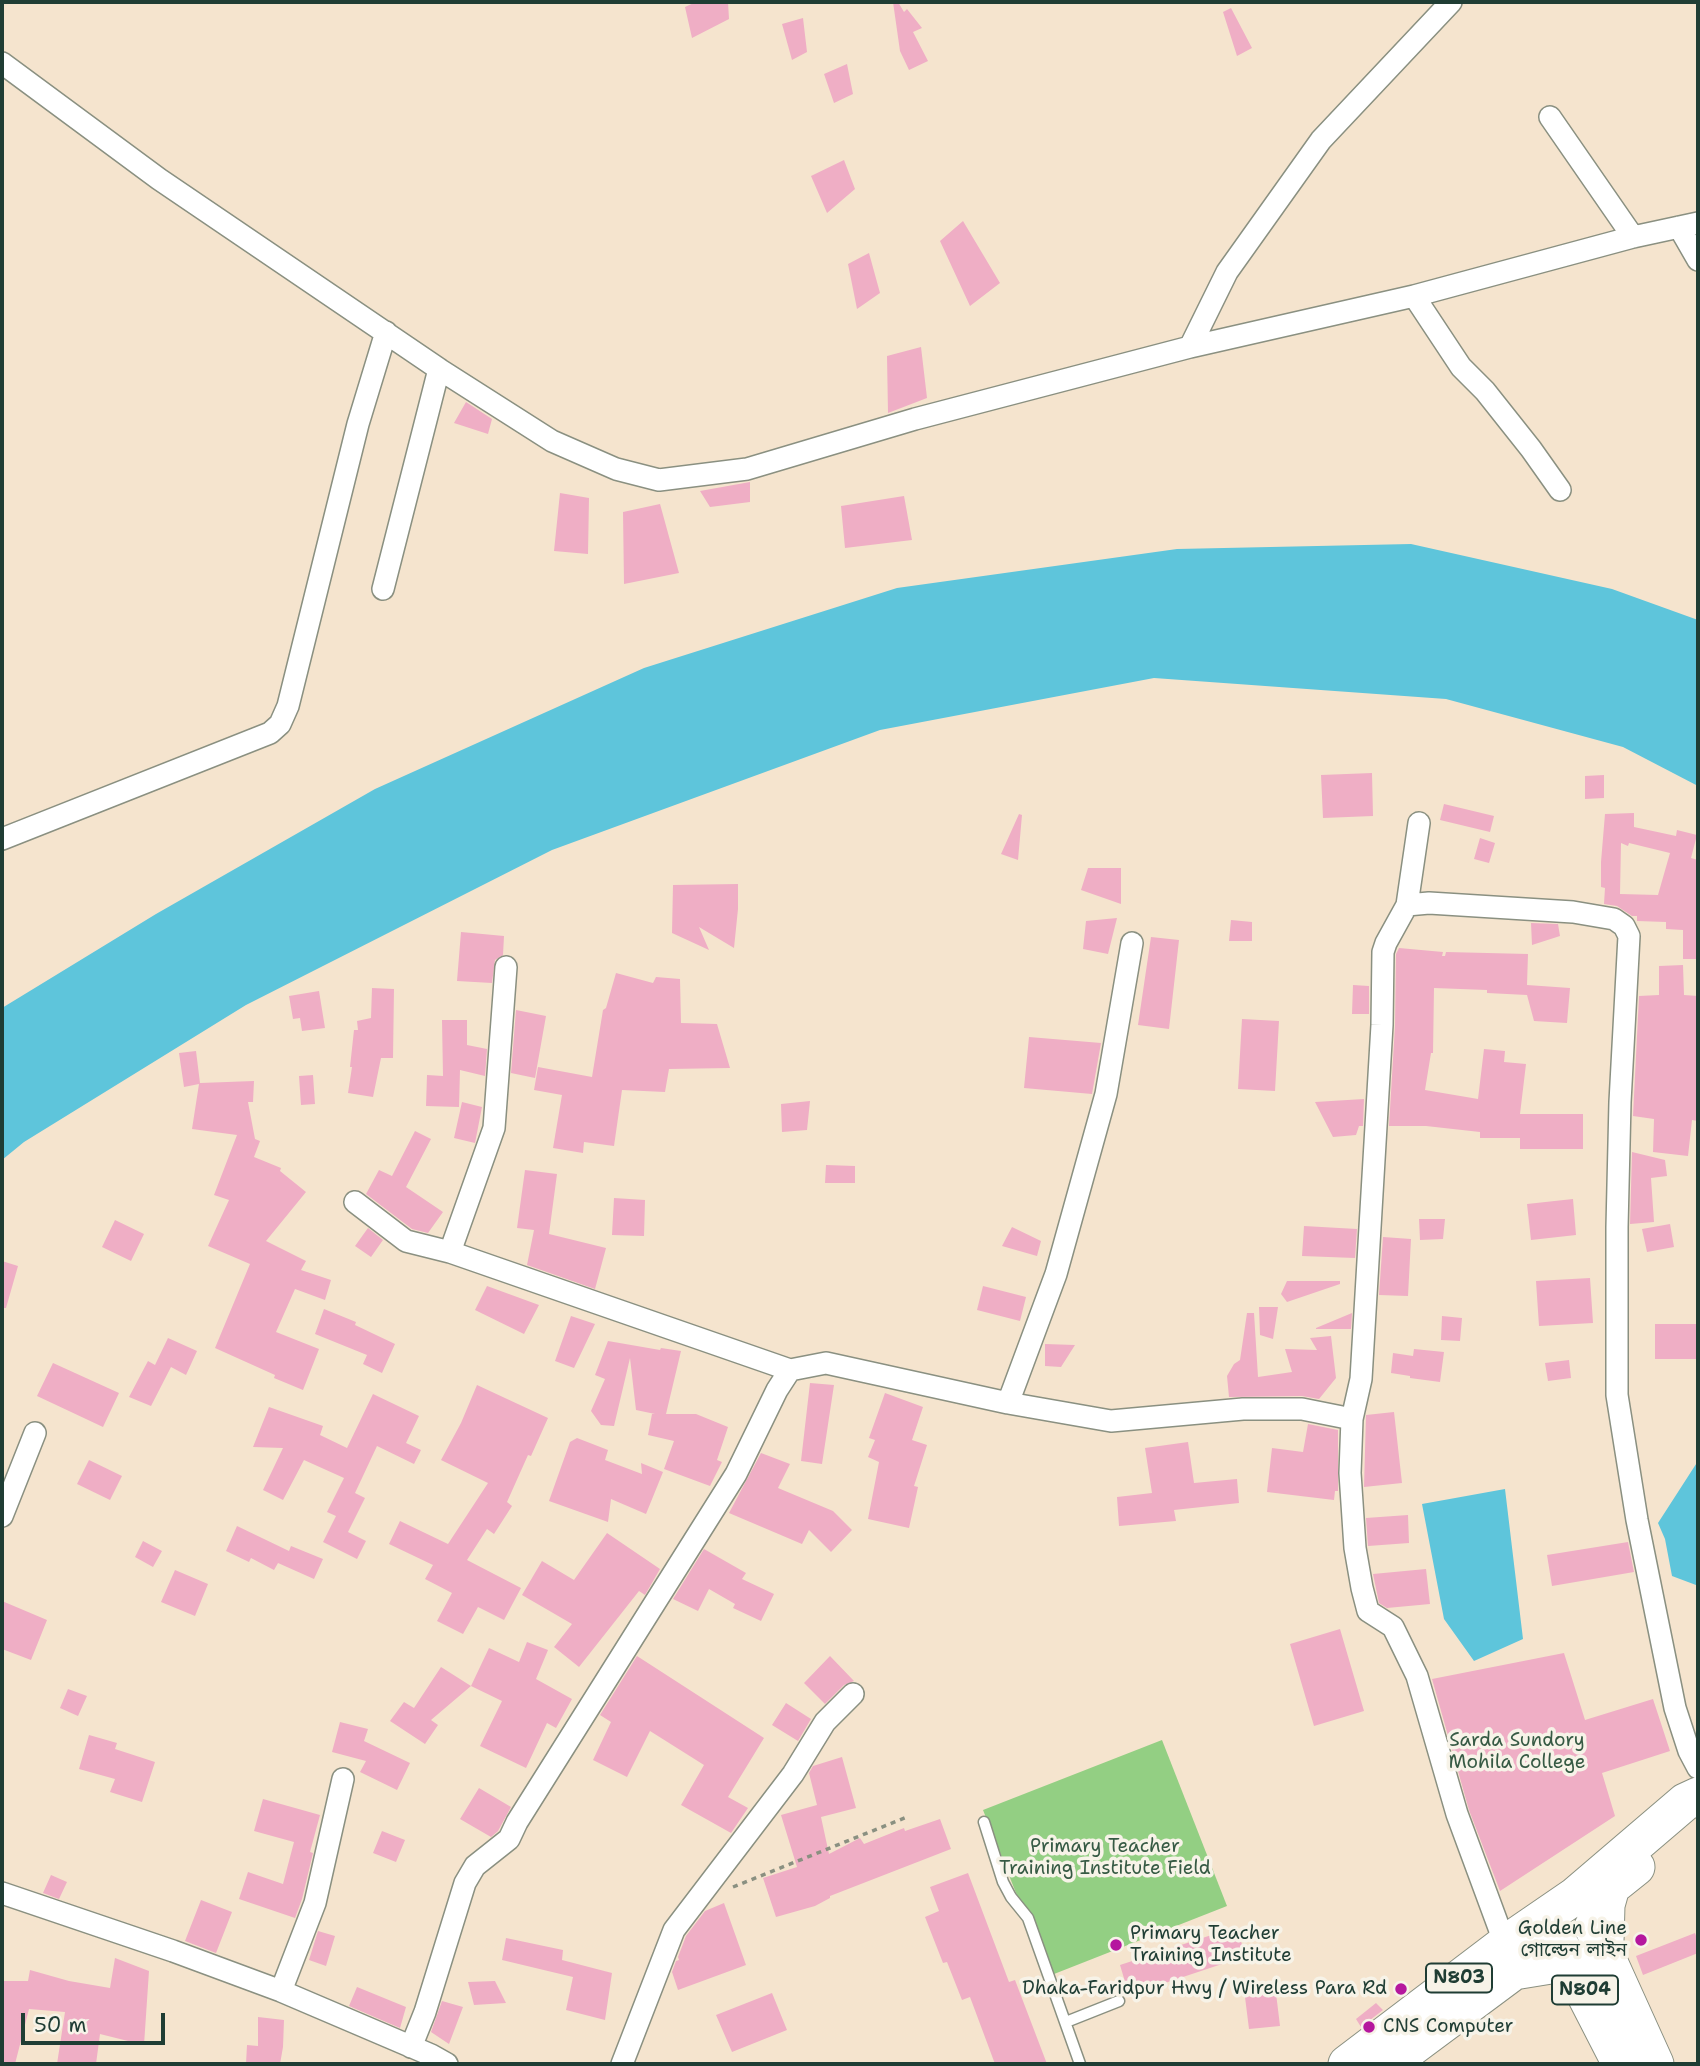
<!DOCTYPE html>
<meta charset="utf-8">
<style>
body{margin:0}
#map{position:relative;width:1700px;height:2066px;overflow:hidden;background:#f5e4ce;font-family:"Shantell Sans",sans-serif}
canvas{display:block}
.frame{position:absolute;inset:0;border:4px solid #1f3d34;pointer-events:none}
.scale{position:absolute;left:21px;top:2013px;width:144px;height:32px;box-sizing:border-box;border:4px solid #1f3d34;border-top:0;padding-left:9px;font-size:21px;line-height:24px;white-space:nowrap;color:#1f3d34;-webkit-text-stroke:5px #f7f3e8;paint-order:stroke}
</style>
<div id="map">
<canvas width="1700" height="2066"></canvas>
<div class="frame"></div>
<div class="scale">50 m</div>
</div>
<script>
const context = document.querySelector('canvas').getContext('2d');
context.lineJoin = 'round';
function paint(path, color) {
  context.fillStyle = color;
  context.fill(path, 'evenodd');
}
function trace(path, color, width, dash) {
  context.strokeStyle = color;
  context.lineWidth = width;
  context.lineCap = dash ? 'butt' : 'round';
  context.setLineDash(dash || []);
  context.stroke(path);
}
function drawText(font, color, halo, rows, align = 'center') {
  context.font = font + ' "Shantell Sans","Noto Sans Bengali",sans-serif';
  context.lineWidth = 7;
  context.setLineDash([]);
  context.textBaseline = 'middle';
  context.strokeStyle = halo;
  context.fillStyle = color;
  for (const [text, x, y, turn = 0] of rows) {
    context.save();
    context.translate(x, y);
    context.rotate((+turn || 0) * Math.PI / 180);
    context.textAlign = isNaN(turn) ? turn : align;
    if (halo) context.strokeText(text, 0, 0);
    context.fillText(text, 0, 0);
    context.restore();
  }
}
paint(new Path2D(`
 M1162,1740L1227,1906L1049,1976L983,1810Z`), '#93cf83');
paint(new Path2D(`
 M1411,544L1612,589L1698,620V786L1623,747L1446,699L1154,678L880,730L552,850L246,1005L24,1142L2,1160V1008L156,914L375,789L644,668L897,588L1177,549Z
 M1698,1461V1584L1696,1585L1672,1576L1665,1539L1658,1523Z
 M1505,1489L1523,1639L1474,1661L1444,1619L1422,1504Z`), '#5ec5db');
paint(new Path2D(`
 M696,2H728L729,19L692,38L685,7Z
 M893,2H898L904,12L907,9L922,28L913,32L928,61L909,70L900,51Z
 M1231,8L1252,48L1237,56L1223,12Z
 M803,18L807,52L792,60L782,24Z
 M847,64L853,94L834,103L824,74Z
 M844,160L855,189L827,213L811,176Z
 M963,221L1000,283L970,306L940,241Z
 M869,253L880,293L857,309L848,264Z
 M921,347L927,398L888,413L887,356Z
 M466,402L492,419L488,434L454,423Z
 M750,482V502L710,507L700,491Z
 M560,493L589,498L588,554L554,551Z
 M904,496L912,540L845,548L841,506Z
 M660,504L679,573L624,584L623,512Z
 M1372,773L1373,816L1323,818L1321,775Z
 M1604,775V798L1585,799V776Z
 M1444,804L1494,816L1490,832L1440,820Z
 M1634,813V827L1676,836L1677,830L1697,835L1691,858L1698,860V959H1683V930L1666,929V922L1637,921V916H1632L1617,906L1604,904L1605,888L1601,887V862L1605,814ZM1621,843L1628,846L1629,843L1670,853L1658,895L1620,894Z
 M1019,814L1022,815L1018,860L1001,854Z
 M1480,838L1495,843L1489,863L1474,859Z
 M1088,868H1121V904L1081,890Z
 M738,884V909L734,948L699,927L709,950L672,933L673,885Z
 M1117,918L1108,954L1083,949L1086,921Z
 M1231,920L1252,922V941H1229Z
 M1531,923L1558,924L1560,936L1532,945Z
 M461,932L504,936L503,955L495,960L492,983L457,981Z
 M1151,937L1179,940L1169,1029L1138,1025Z
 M1399,948L1443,952L1442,956H1445L1446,952L1528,954L1527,985L1570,988L1567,1023L1534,1021L1527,995L1487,993V990L1434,988L1433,1053H1431L1425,1090L1478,1099L1484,1049L1505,1051L1504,1062L1526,1064L1520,1114H1583V1149H1520V1138H1480V1132L1426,1126H1389L1395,1026L1396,954Z
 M1683,965L1684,995L1698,996V1121L1692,1120L1688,1156L1653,1152L1654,1119L1633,1116L1639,996L1659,995V966Z
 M616,973L653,983L656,977L680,979L681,1023L717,1024L730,1068L669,1069L665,1092L622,1090L614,1146L584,1142L583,1153L553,1148L562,1095L534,1090L538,1067L592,1077L603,1010L606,1008Z
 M1353,985L1369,986V1014H1352Z
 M372,988L394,989L393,1058H381L373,1097L348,1093L352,1067H350L354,1030H358L357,1021L371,1018Z
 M319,991L325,1028L302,1031L300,1018L293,1019L289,996Z
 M516,1010L546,1016L535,1078L511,1073Z
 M1242,1019L1279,1021L1275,1091L1238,1089Z
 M442,1020H467V1045L487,1049L485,1076L460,1070L459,1107L426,1106L427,1075L443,1076Z
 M1029,1037L1101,1043L1092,1094L1024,1088Z
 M196,1051L200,1083L254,1081L253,1102H248L255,1139L260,1141L254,1157L281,1168L280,1171L306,1192L266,1241L306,1261L301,1270L331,1280L325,1300L295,1289L276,1332L319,1349L303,1390L274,1378L275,1375L215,1348L250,1264L208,1246L229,1200L214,1195L237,1135L192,1129L199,1084L184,1087L179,1053Z
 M313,1075L315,1104L301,1105L299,1076Z
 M1364,1099L1363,1126H1359L1356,1135L1333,1137L1315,1102Z
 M810,1101L807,1130L782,1132L781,1104Z
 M462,1102L482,1107L475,1143L454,1138Z
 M415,1131L431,1139L406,1187L443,1212L428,1233L412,1229L366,1194L379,1170L392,1176Z
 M1632,1152L1665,1160L1667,1176L1651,1178L1654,1222L1630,1224Z
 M826,1165L855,1166V1183H825Z
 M525,1170L557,1174L549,1234L606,1248L595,1289L527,1265L534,1230L517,1228Z
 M614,1198L645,1200L644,1236L612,1235Z
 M1573,1199L1576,1235L1531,1240L1527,1204Z
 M1419,1219H1445L1443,1239L1420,1240Z
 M115,1220L144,1234L131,1261L102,1247Z
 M1670,1224L1674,1247L1647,1252L1642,1229Z
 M1304,1226L1357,1229L1355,1258L1302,1256Z
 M1012,1227L1041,1241L1037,1256L1002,1246Z
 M368,1228L383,1240L371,1257L355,1246Z
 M1383,1237L1411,1239L1408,1296L1379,1295Z
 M2,1261L18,1266L6,1308H2Z
 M1590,1278L1593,1323L1539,1326L1536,1281Z
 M1287,1281H1340V1284L1287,1302L1281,1294Z
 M487,1286L539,1305L524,1334L475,1310Z
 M983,1286L1026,1297L1020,1321L977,1310Z
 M1259,1307H1278L1273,1339L1260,1335Z
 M324,1309L356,1322L355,1325L395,1344L382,1373L363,1364L367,1355L315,1334Z
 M1247,1313H1254L1258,1377L1292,1372L1285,1349L1317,1350L1310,1338L1331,1336L1336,1378L1319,1399L1302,1396L1229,1397L1227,1376L1234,1364L1240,1360Z
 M1352,1313L1351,1329H1316V1328Z
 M571,1316L595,1324L574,1368L555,1361Z
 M1442,1316L1462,1318L1460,1341L1441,1340Z
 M1655,1324H1698V1359H1655Z
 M168,1338L197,1351L186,1375L171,1367L151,1406L129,1397L148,1361L155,1365Z
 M608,1341L660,1350L661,1348L681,1351L666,1414H696L728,1427L717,1460L722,1462L710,1486L664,1469L674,1441L648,1435L652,1414H655L636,1410L630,1358L614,1426L601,1425L591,1411L605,1379L595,1375Z
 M1045,1344L1075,1345L1061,1367L1045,1366Z
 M1414,1349L1444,1352L1440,1382L1410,1378V1376L1391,1373L1393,1353L1413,1356Z
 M1569,1360L1571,1378L1548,1381L1545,1363Z
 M53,1363L119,1393L103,1427L37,1396Z
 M810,1383L834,1385L822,1464L801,1461Z
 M477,1385L548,1418L531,1456L528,1455L507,1502L512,1506L494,1534L487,1529L467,1560L521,1588L504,1620L478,1607L463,1634L437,1621L452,1593L425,1579L433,1565L389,1544L400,1521L448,1544L488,1483L441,1460L461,1423Z
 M885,1393L923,1407L912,1440L927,1445L914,1486L918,1487L909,1528L868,1519L879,1462L868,1457L875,1440L869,1438Z
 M373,1394L419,1416L406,1443L421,1450L414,1464L377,1446L355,1493L365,1498L348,1532L366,1541L357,1559L323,1542L336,1516L327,1512L344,1478L304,1460L283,1500L263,1490L283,1448L253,1447L269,1407L323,1426L320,1435L347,1448Z
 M1394,1412L1402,1483L1364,1487L1366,1415Z
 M1308,1424L1338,1430V1491H1335L1334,1500L1267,1492L1272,1448L1303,1452Z
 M577,1438L608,1450L605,1460L642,1474L641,1463L663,1472L646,1514L611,1499L608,1522L549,1501L570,1442Z
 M1188,1442L1194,1483L1237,1479L1239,1503L1174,1510L1176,1521L1119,1526L1117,1497L1152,1493L1145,1448Z
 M761,1453L790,1464L778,1488L833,1511L852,1530L831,1552L809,1530L802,1544L729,1513Z
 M89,1460L122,1476L110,1500L77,1484Z
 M1408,1515L1409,1543L1368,1546L1366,1518Z
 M237,1526L289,1551L291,1546L323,1559L314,1579L278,1563L274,1570L251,1558L249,1562L226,1551Z
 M607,1533L660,1569L645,1595L639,1591L579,1667L554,1647L572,1624L522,1595L542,1561L574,1580Z
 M143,1541L162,1551L153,1567L135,1557Z
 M1628,1542L1634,1572L1552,1586L1547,1555Z
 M704,1549L746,1573L742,1579L774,1594L761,1621L733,1608L735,1604L709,1589L698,1611L673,1599Z
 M1426,1569L1430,1604L1387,1608L1379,1603L1373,1574Z
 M175,1570L208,1584L195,1616L161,1602Z
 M2,1601L47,1620L31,1660L2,1649Z
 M1340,1629L1364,1711L1314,1726L1290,1644Z
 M527,1642L548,1650L536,1679L572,1699L556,1728L547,1723L526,1768L480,1746L502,1701L471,1686L489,1648L519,1662Z
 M1564,1653L1585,1720L1653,1699L1670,1751L1602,1773L1615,1816L1500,1891L1469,1810L1432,1679Z
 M637,1656L764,1738L728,1797L748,1808L731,1833L681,1805L704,1765L650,1731L627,1777L593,1760L611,1722L600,1715Z
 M830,1656L854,1681L844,1685L825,1704L804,1683Z
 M441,1667L471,1686L431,1720L438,1725L425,1744L390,1721L404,1702L414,1708Z
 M68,1689L87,1696L78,1716L60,1708Z
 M786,1703L811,1719L798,1741L772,1725Z
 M340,1722L368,1729L364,1741L410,1763L397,1790L360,1772L366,1761L332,1752Z
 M89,1735L117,1743L115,1749L155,1762L142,1802L110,1792L115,1779L79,1769Z
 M842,1757L856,1808L821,1817L829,1854L860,1838L864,1844L904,1828L905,1831L940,1819L951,1849L830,1896V1898L815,1906L776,1917L763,1878L797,1867L781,1815L817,1805L809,1773L813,1766Z
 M479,1788L511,1807L498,1831L491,1837L460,1819Z
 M263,1799L320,1815L310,1852L313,1853L302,1899L295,1918L239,1899L248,1872L283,1884L294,1842L254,1831Z
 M382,1831L405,1840L396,1862L373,1853Z
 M968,1873L1009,1982L1015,1980L1047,2064H995L970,1997L962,2000L947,1962L943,1963L925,1917L939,1911L930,1887Z
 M51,1875L67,1882L59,1899L43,1893Z
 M201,1900L232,1912L216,1953L185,1941Z
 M724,1903L746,1965L678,1990L672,1972L676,1961L679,1960L678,1957L686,1936L705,1911Z
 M1236,1927L1246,1956L1129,1995L1120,1965Z
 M318,1931L335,1936L326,1966L309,1960Z
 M1695,1933L1698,1941V1953L1643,1975L1636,1956Z
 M506,1938L563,1950L562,1960L612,1973L605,2020L566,2010L573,1977L502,1960Z
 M115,1958L149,1971L144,2045L100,2034L96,2064H57L65,2012L29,2009L15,2064H2V1981H28L30,1970L69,1981L110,1988Z
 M495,1981L506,2003L474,2005L468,1982Z
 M357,1987L406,2007L400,2028L349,2006Z
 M772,1993L787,2030L732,2052L716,2015Z
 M1276,1993L1280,2026L1249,2029L1245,1997Z
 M442,2001L463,2007L449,2044L431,2032Z
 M1376,2003L1383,2010L1361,2027L1356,2019Z
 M258,2017L284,2020L283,2047L280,2064H246L247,2045L258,2046Z`), '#efaec5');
const lane = new Path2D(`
 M984,1822L1003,1882L1011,1897L1028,1918L1080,2064
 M1066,2022L1119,2001`);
const street = new Path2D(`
 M2,63L159,179L439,369L552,441L616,469L659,480L747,469L915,419L1190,347L1414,296L1633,237L1698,223
 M1550,117L1633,237
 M1679,227L1698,260
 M1414,296L1461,367L1485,391L1531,449L1560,490
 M1190,347L1227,272L1321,140L1451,2
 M383,589L439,369
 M2,839L270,733L280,724L288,706L358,424L386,332
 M1407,905L1419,823
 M355,1202L406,1241L450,1252L790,1370
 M450,1252L494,1128L506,967
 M1008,1403L1056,1274L1106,1094L1132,943
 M2,1516L35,1433
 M2,1893L173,1951L281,1991L431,2055L447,2064
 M1505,1944L1457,1814L1417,1676L1393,1627L1368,1611L1362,1588L1355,1548L1350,1473L1352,1419L1361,1379L1382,1025L1383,952L1386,943L1407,905L1429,903L1573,912L1614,919L1624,926L1629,936L1620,1102L1617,1227V1395L1637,1520L1675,1708L1689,1751L1698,1768
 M281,1991L315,1903L343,1779
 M411,2047L425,2012L465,1883L475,1866L509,1839L517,1822L736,1474L777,1390L790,1370L826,1363L1008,1403L1111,1421L1243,1409H1302L1352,1419
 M622,2064L674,1930L793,1774L825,1722L853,1694`);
const highway = new Path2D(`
 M1593,1927L1655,2064
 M1561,1947L1621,2064
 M1347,2064L1505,1944L1575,1896L1685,1802L1698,1796
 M1389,2064L1514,1971L1557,1964L1574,1967L1595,1956L1605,1942L1606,1905L1611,1887L1636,1867`);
trace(lane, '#8a9081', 13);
trace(street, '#8a9081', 24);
trace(highway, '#8a9081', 39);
trace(new Path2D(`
 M733,1887L907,1817`), '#8a9081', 3.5, [5, 5]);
trace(lane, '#fff', 10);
trace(street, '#fff', 21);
trace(highway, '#fff', 37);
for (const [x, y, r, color] of [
 [1641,1940,7,"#b5179e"],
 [1116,1945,7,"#b5179e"],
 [1401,1989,7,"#b5179e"],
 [1369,2027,7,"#b5179e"]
]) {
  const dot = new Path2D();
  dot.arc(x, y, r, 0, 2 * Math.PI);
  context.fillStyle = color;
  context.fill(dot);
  trace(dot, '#f7f3e8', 2.5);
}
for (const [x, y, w] of [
 [1459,1978,66],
 [1585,1990,66]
]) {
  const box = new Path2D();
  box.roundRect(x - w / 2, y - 14.5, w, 29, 5);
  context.fillStyle = '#f7f3e8';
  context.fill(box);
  trace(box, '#1f3d34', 2);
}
drawText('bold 18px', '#1f3d34', null, [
 ["N803",1459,1978],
 ["N804",1585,1990]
]);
drawText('19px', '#365a44', '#f7f3e8', [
 ["Sarda Sundory",1517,1741],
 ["Mohila College",1517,1763],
 ["Primary Teacher",1105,1847],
 ["Training Institute Field",1105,1869]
]);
drawText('19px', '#1f3d34', '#f7f3e8', [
 ["Golden Line",1627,1929],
 ["গোল্ডেন লাইন",1627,1951],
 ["Primary Teacher",1130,1934,"left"],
 ["Training Institute",1130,1956,"left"],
 ["Dhaka-Faridpur Hwy / Wireless Para Rd",1387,1989],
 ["CNS Computer",1383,2027,"left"]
], 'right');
</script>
